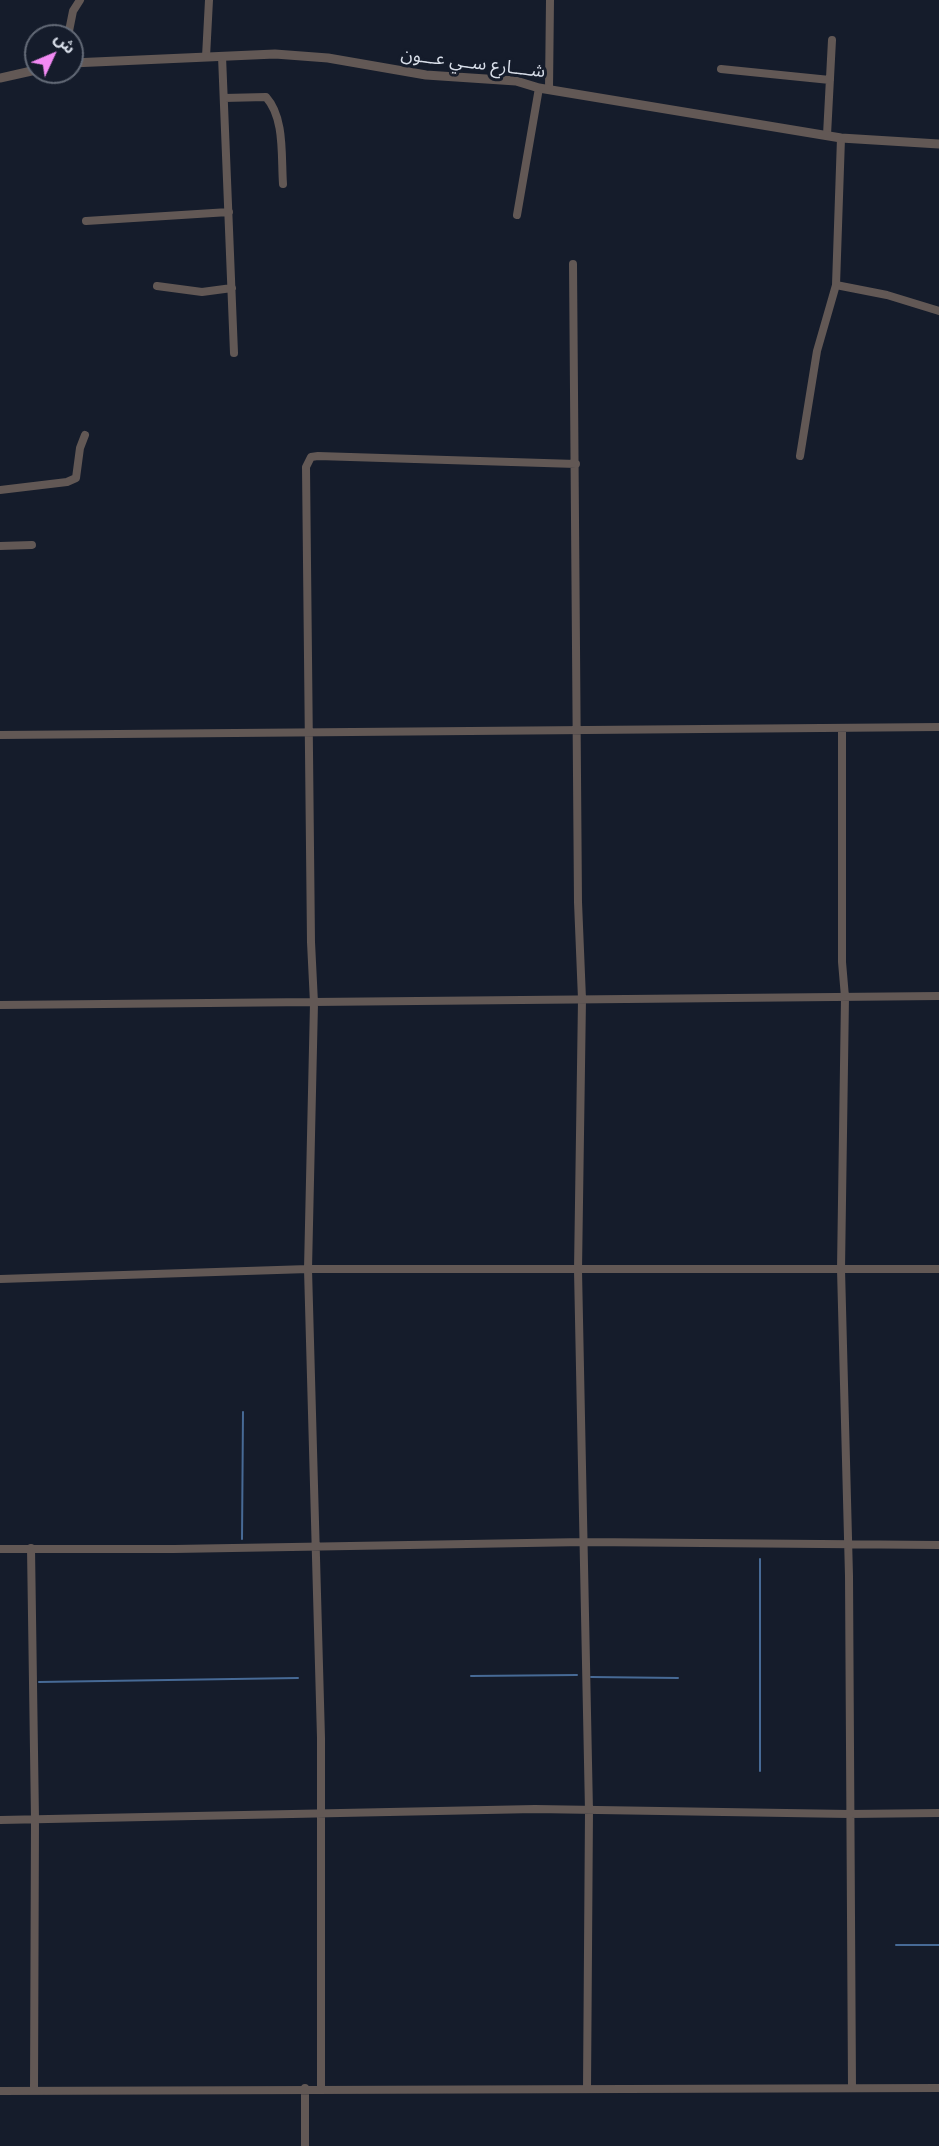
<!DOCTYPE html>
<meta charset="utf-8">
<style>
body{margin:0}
#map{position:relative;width:939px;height:2146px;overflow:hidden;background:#151c2b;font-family:Mulish,"Noto Sans Arabic",sans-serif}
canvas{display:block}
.north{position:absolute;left:24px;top:24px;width:60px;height:60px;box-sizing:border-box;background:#151c2b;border:2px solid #636a77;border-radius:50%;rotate:46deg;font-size:16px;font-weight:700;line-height:24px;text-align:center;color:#d8dee9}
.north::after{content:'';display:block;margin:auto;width:21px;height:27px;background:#f28af3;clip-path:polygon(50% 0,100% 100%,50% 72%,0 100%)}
</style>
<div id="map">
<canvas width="939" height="2146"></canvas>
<div class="north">ش</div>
</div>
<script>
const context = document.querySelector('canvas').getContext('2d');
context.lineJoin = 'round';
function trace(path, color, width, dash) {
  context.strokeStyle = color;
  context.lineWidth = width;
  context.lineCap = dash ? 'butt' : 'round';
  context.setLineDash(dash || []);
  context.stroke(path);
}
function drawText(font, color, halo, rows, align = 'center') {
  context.font = font + ' Mulish,"Noto Sans Arabic",sans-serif';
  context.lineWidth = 6;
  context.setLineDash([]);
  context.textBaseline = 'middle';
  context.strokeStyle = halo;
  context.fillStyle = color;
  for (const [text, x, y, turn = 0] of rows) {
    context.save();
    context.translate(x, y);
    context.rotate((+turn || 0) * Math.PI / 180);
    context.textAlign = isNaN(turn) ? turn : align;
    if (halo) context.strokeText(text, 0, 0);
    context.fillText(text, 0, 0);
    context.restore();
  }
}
trace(new Path2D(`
 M242,1539L243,1412
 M760,1559V1771
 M471,1676L577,1675
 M591,1677L678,1678
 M39,1682L298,1678
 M896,1945H939`), '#476a96', 2);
trace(new Path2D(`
 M68,36L73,11L80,0
 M222,56L234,353
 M206,57L209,0
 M721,69L830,80
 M549,89L550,0
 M224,98L266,97C285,118 281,156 283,184
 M827,135L832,40
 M517,215L539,88
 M86,221L229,212
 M573,264L578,902L582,999L578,1270L589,1811L587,2089
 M836,285L887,295L939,311
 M157,286L202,292L232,288
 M800,456L817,351L836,285L841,138
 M0,490L67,482L76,478L80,448L85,435
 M0,546L32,545
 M842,728V962L845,997L841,1269L849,1576L852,2088
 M0,735L939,727
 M0,1005L939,996
 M0,1279L308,1269H939
 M31,1548L35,1819L34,2090
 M0,1549H174L585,1542L939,1545
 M0,1820L535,1809L849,1814L939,1813
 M305,2088V2146
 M321,2088V1738L308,1269L314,1003L311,942L306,467L311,457L318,456L576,464
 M0,2091L939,2088`), '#625855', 8);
trace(new Path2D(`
 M72,63L275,54L328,58L426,75L516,81L539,88L841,138L939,144
 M0,78L36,70`), '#625855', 9);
drawText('18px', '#d8dee9', '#151c2b', [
 ["شــــارع ســي عـــون",473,63,7]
]);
</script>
